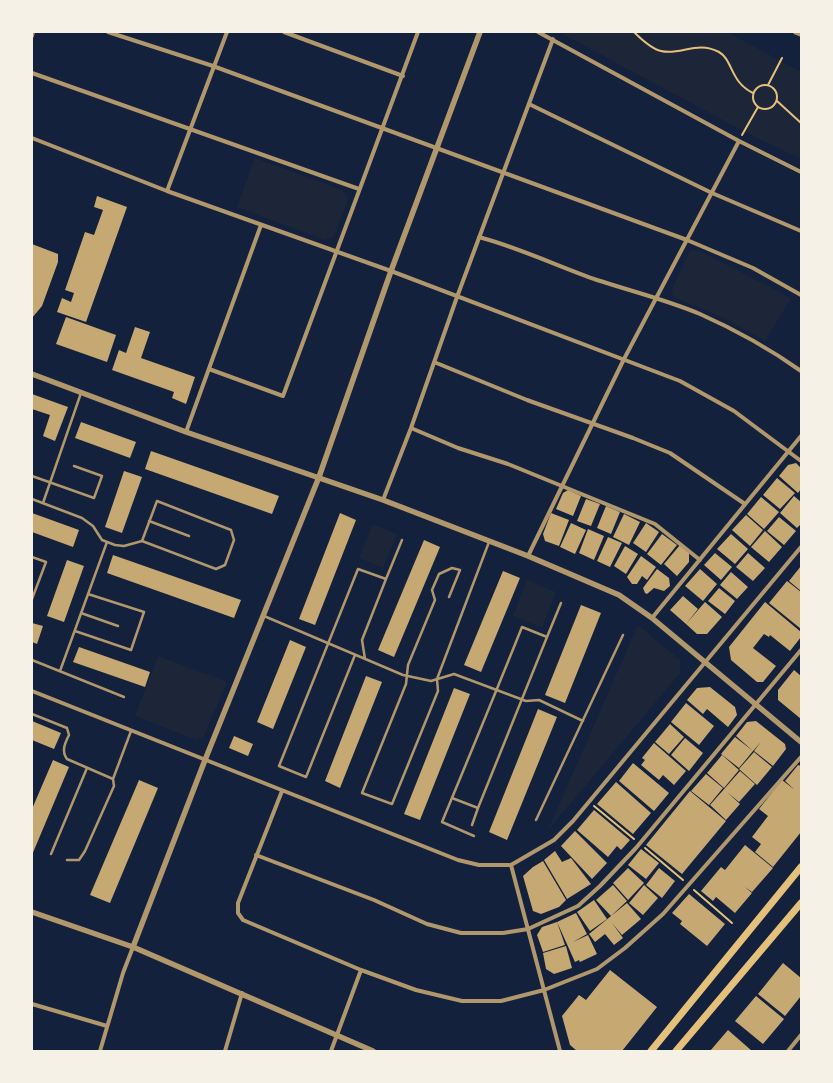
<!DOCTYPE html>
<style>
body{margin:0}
#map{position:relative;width:833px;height:1083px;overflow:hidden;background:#14213d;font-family:Cabin,sans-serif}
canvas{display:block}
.frame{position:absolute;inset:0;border:33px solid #f6f1e7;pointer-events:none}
</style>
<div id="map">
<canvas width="833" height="1083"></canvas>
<div class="frame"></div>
</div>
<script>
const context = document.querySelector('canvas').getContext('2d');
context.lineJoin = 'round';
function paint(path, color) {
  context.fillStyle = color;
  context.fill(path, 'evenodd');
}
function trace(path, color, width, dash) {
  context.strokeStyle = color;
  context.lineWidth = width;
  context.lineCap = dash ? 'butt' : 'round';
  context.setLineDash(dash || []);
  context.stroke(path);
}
paint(new Path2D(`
 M559,32H727L801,72V159L743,131Z
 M255,158L342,190L348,199L334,236L325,240L237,207Z
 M698,250L791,298L765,341L724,318L674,297L671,291L690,251Z
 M373,524L397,534L383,568L359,558Z
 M527,580L556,592L542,628L513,616Z
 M638,625L680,660V673L548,830Z
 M158,656L227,682L204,736L197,740L135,716Z`), '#1d2539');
paint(new Path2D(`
 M97,196L127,207L86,322L57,312L62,298L71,302L74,293L65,290L85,232L94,235L103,210L94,207Z
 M32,244L58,254V262L42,306L32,318Z
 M66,317L116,335L107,362L56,344Z
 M135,327L150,332L141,358L195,377L186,404L172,398L174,392L112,370L119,350L126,353Z
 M32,394L68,407L55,441L43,436L50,415L32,409Z
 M81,422L136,442L130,458L75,438Z
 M151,451L279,496L272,514L145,469Z
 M796,463L801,468V489L798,493L779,476L788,465Z
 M124,471L142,477L122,533L105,527Z
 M777,478L795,493L780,509L763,495Z
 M568,490L581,496L573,516L556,509L563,493Z
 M794,496L801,502V524L797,528L780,513Z
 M761,497L779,512L764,529L747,514Z
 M586,499L600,504L591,526L577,521Z
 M606,506L620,512L611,534L597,528Z
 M32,513L79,530L73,547L32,532Z
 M340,513L356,520L315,625L299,619Z
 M551,513L569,520L559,546L545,541L543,534Z
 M624,514L640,522L629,545L613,537Z
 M746,515L763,530L750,546L732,530Z
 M779,517L796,531L784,545L767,531Z
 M571,523L586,530L575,554L560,547Z
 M646,523L659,532L646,552L633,543Z
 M588,529L604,536L594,560L579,553Z
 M765,531L782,547L769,562L751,547Z
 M662,534L677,545L661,565L647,554Z
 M731,534L748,549L735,564L717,549Z
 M608,537L622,543L610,567L597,561Z
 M424,540L440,547L394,657L378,650Z
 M680,545L689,553V562L677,576L664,564Z
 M625,546L638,554L626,574L614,566Z
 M715,553L732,567L721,580L704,565Z
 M748,553L765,568L753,581L736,567Z
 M113,555L241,600L234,618L107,573Z
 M641,556L656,567L647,580L642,576L637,584H632L627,577Z
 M67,560L84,566L64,622L47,616Z
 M801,566V591L789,581Z
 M657,569L669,578L670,586L664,591L654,588L647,594L645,593L643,588Z
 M700,569L717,584L703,601L685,586Z
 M503,571L520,578L481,672L464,665Z
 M731,572L748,587L737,599L720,585Z
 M787,581L801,592V629L769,603Z
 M719,588L735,601L725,614L708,601Z
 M683,596L698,609L686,624L670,610Z
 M705,602L722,617L707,634H697L686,624Z
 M765,602L801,632V637L790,651L770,635L769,637L764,634L753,648L776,666L763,682H757L731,660L729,647Z
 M581,605L601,613L565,703L545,695Z
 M32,623L43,626L37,644L32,642Z
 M290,640L306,647L273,729L257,722Z
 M79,647L150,672L145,687L73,662Z
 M794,670L801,676V719L778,700V690Z
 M366,676L382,682L340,788L325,781Z
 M710,687L735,707L737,715L728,727L707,709L703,714L687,700L697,688Z
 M454,688L470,694L420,820L404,814Z
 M686,703L714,726L699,745L671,722Z
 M538,709L557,717L507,840L489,832Z
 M32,721L61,733L54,749L32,740Z
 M756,721L785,744L786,749L773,766L754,751L761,742L753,751L736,736L747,722Z
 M670,724L684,737L669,754L655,742Z
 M234,736L253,744L248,756L229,748Z
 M735,737L753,751L739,768L721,754Z
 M685,738L703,753L689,771L671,755Z
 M654,743L686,771L674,785L663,775L659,780L641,765L645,760L642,758Z
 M754,752L772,767L757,785L739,769Z
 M722,755L739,770L724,788L707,773Z
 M53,760L69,767L32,855V809Z
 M633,763L669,793L654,811L619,781Z
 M798,765L801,766V832L773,867L755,852L761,844L752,837L768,816L759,809L782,780L795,790L785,781Z
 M740,771L755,784L739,802L727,792L740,804L726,820L710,805Z
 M706,774L723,788L709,805L691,791Z
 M139,780L158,788L110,903L90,895Z
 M616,782L651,813L633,834L597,804Z
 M690,791L726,821L682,874L646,845Z
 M594,810L630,840L621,850L617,846L608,857L577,830Z
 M575,831L607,863L592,879L561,846Z
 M745,845L773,868L752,892L745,887L752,893L735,913L716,897L713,901L701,891L721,867L725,870Z
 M641,849L659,863L646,879L628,865Z
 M555,851L562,862L571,858L591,884L567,899L544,860Z
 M543,861L566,900L559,907L541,914L533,911L523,876L533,867Z
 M628,868L644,883L628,900L613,883Z
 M659,868L675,881L662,898L646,885Z
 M613,885L627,901L611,916L596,900Z
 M644,885L658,898L643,915L629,903Z
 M689,894L725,924L707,946L680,924L682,921L672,913Z
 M594,900L607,919L590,931L577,912Z
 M627,903L641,919L622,935L612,923L623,938L614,945L605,934L595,942L589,934Z
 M576,913L587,934L573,942L588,935L597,954L580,962L579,960L575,962L557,922Z
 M557,922L565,945L543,952L537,935L542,927Z
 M566,946L572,968L554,974L546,969L543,953Z
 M783,963L801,978V996L785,1016L758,994Z
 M610,970L657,1007L622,1051H577L570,1045L562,1016L579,995L586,1000Z
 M756,996L784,1019L763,1044L735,1021Z
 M728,1030L752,1051H710Z`), '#c6a872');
trace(new Path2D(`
 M634,32C641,39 652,49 661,51C680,56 697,40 719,52C733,60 730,82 753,93
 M753 97a12 12 0 1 1 24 0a12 12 0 1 1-24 0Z
 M768,85L782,58
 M777,101L801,123
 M742,135L758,107
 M594,806L634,839
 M645,848L683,880
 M694,890L732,923`), '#e5c07b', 2);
trace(new Path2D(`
 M32,476L94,498L102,476L74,466
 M32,499L82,518L93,526L102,540L115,545L124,546L142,541L216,569L225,565L234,540L231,530L157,501L142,541
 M43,503L81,393
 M149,521L189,536
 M32,557L46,562L32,599
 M386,579L402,540
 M449,597L460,570L452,568L439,574L432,590L435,600L408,665L406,684L362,793L392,804L438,691L437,679L489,542
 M81,613L118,626
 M264,616L403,675L431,681L454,674L526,701L539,700L583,721
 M75,631L131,650L144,612L88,594
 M547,637L561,603
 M355,655L306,777L279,766L358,569L386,579L362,640L365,659
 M32,660L124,697
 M60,671L107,542
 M32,714L67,728L69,735C65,743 61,751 67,759L113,779
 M452,798L478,808L547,637L522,627C496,692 469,757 442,822L474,836
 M536,820L623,635
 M472,825L478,808
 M51,854L87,768
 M67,860H79L85,851L114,786L113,779L131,731`), '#b1986c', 2.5);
trace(new Path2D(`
 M108,32L213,66L687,240L753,268L801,295
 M284,32L403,76
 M538,32L739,141L801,172
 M32,36L33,32
 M32,73L359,189
 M529,104L712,193L801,231
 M32,138L167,191L391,271L680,381L734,411L801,461
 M167,191L227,32
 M479,237C520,248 557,266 597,280C631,291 667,300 700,314C736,330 770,349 801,371
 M434,362L527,400L633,438L670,453L745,504
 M209,369L283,396L418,32
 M411,428L458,448L508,464L655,524L700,560
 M186,432L261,225
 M383,500L411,428L457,297L553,39
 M528,556L624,359L739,141
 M652,618L801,436
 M32,691L458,860L479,865H511L554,840L573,821L801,547
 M282,791L238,903V913L243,920L361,970L416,990L462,1001H501L544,990L597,969L625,948L663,914L801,757
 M256,855L374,900L427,924L461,933H503L528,929L578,906L600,886L636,848L801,650
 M511,865L560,1051
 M32,1004L107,1026
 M100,1051L123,973L133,947
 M225,1051L242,993
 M331,1051L361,970
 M788,1051L801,1035`), '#b1986c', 4);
trace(new Path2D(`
 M796,32L801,34
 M32,374L186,432L383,500L528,556L619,595L652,618L801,742
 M32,912L133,947L373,1051
 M133,947L205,760L319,477L391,271L480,32`), '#b1986c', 5.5);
trace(new Path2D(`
 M651,1051L801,867
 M676,1051L801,903`), '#e5c07b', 7);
</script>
